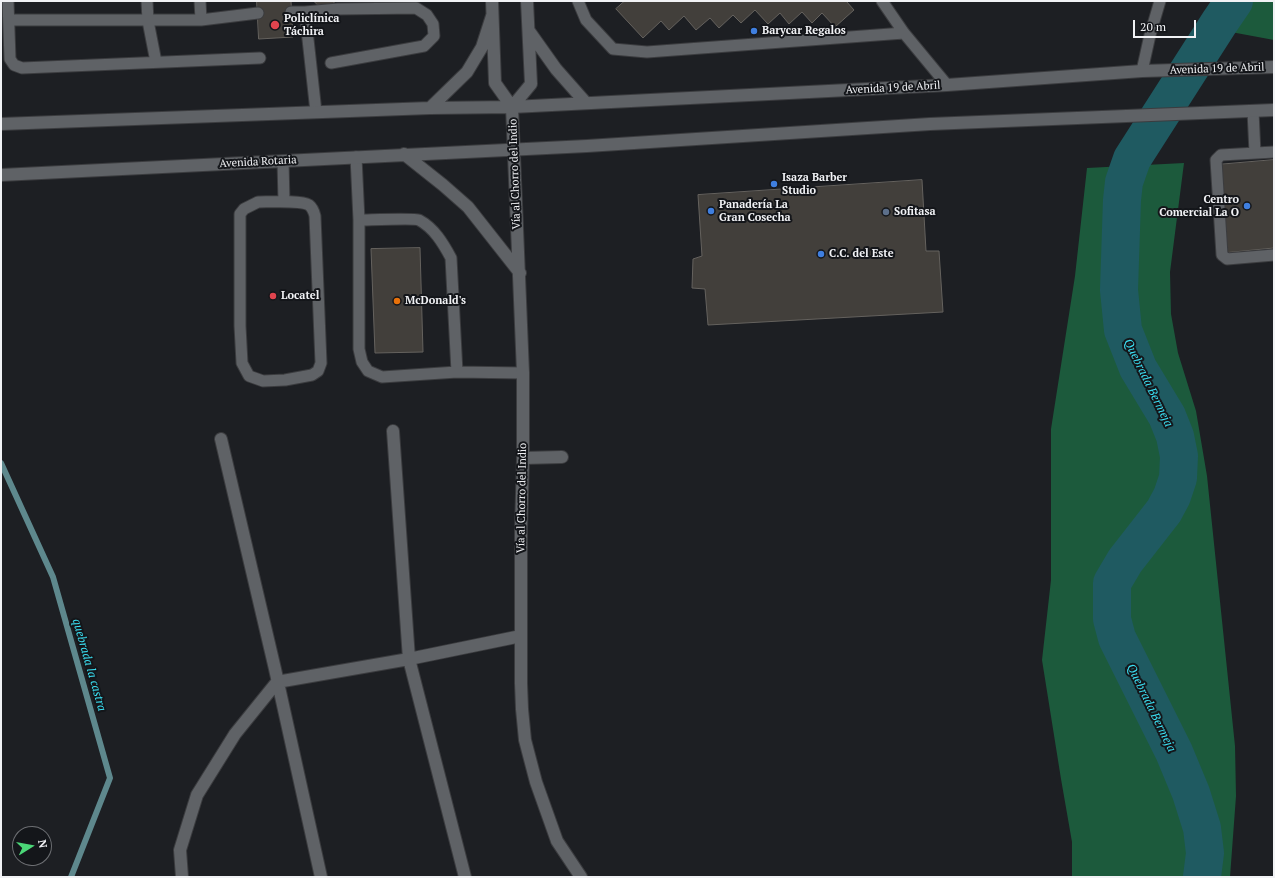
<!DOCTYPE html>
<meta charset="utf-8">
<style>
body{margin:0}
#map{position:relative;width:1275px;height:878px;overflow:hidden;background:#1d1f23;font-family:"PT Serif",serif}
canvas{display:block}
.frame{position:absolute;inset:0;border:2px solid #f1f2f5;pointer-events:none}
.north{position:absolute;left:12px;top:826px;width:40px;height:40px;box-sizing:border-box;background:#14161a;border:1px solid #6c6e72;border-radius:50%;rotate:79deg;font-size:11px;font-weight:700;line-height:16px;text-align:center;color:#f1f2f5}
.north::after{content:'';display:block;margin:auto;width:14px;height:18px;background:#4bd677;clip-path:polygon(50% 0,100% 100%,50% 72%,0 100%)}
.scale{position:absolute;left:1133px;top:20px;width:63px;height:18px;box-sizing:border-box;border:2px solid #f1f2f5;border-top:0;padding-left:5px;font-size:12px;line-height:14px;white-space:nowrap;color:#f1f2f5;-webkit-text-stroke:3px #14161a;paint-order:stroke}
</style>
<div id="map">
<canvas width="1275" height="878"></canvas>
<div class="frame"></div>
<div class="north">N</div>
<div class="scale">20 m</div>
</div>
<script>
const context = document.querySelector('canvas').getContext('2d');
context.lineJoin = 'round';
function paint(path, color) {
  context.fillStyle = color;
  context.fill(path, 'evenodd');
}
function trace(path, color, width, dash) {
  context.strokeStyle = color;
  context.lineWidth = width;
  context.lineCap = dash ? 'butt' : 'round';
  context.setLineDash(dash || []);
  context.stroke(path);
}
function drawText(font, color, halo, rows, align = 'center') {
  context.font = font + ' "PT Serif",serif';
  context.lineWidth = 4;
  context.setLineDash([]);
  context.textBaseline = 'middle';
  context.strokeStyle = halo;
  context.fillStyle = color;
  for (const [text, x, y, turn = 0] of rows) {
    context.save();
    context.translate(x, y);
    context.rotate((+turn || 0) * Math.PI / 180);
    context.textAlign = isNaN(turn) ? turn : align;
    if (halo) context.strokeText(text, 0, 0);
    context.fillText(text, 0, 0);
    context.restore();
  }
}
paint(new Path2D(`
 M1212,1H1274V40L1204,27Z
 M1184,163L1170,272L1171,314L1178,353L1196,411L1207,476L1235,746L1236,796L1230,877H1072V842L1061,779L1042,660L1051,580V429L1075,276L1087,168Z`), '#1c5a3c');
trace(new Path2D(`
 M1,463L53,577L110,778L71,877`), '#5e888d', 6);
trace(new Path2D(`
 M1202,877L1205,853L1202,828L1191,793L1174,752L1117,638L1112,619V583L1125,561L1164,511L1172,496L1178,478L1179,456L1175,436L1167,416L1138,368L1123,330L1119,290L1122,200L1124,182L1132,159L1219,23L1234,1`), '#1f5a61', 38);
const building = new Path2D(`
 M257,1H291L293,37L259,39Z
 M314,1H335L333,4L318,5Z
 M625,1H846L854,10L835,27L822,13L812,23L802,12L789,24L780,13L768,24L755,10L741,23L733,15L719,28L710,18L696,30L684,16L669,30L661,21L643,38L616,9Z
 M1274,160V248L1223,253L1216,165Z
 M922,180L926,251H939L943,312L708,325L705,289L692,288L693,259L702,256L698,195Z
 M420,248L423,352L375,353L371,249Z`);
paint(building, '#423f3b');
trace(building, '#65625e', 1);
const lane = new Path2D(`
 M8,1L10,59L14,65L22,68L260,58
 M147,1L148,21L156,62
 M578,1L586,20L613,49L647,52L904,33
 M882,1L904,33L947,85
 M291,12H305
 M9,20H201L200,1
 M201,20L258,13
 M1142,71L1150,35L1160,1
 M1253,111L1255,153
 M316,112L305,12L338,9L416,8L427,15L433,24L434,36L424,46L331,63
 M1274,152L1221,155L1216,160L1222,255L1227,259L1274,255
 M356,157L359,220V349L362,362L368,371L382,377L457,372L523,373
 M283,161L284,202
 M258,202C269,202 301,200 309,205C313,208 314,212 315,216L321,363L318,371L312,375L285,380L263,381L249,376L242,363L240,326V214L244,209Z
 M359,220C368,220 414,218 419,220C434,228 443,243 451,258L457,372`);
const street = new Path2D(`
 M393,431L409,659L465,877
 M221,439L275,669L321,877
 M523,458L562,457
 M182,877L180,850L197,795L235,734L277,682L409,659L521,636`);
const secondary = new Path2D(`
 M492,1L495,83L512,107
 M529,31L556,69L586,103
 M512,107L523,373V458L521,529V683L522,709L525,740L536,782L557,841L581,877
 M512,107L531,84L527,1
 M430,108L467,72L482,47L492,16
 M1,124L430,108L512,107L947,85L1142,71L1274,67
 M404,154L443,185L468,207L520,273
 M1,175L587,146L930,124L1274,110`);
trace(lane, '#3b3c3f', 13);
trace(street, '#3b3c3f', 14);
trace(secondary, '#3b3c3f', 14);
trace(lane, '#5f6266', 11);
trace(street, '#5f6266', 12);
trace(secondary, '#5f6266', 12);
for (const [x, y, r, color] of [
 [275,25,5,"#e0444e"],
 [754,31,4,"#3f7fe0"],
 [774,184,4,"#3f7fe0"],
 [1247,206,4,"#3f7fe0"],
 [711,211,4,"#3f7fe0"],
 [886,212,4,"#5c6f8a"],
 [821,254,4,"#3f7fe0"],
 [273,296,4,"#e0444e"],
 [397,301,4,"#e8710a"]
]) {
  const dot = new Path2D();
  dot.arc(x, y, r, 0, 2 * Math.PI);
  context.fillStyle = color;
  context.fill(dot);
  trace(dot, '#14161a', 1.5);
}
drawText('bold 11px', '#f1f2f5', '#14161a', [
 ["Policlínica",284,19],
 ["Táchira",284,32],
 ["Barycar Regalos",762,31],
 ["Isaza Barber",782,178],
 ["Studio",782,191],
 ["Centro",1239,200,"right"],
 ["Comercial La O",1239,213,"right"],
 ["Panadería La",719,205],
 ["Gran Cosecha",719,218],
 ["Sofitasa",894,212],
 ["C.C. del Este",829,254],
 ["Locatel",281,296],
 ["McDonald's",405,301]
], 'left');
drawText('11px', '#f1f2f5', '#14161a', [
 ["Avenida 19 de Abril",1217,69,-2],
 ["Avenida 19 de Abril",893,88,-3],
 ["Avenida Rotaria",258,162,-3],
 ["Vía al Chorro del Indio",515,174,-92],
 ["Vía al Chorro del Indio",522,498,-89]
]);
drawText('italic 12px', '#3be0f3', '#14161a', [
 ["Quebrada Bermeja",1148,383,64],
 ["quebrada la castra",89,665,74],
 ["Quebrada Bermeja",1151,708,64]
]);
</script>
